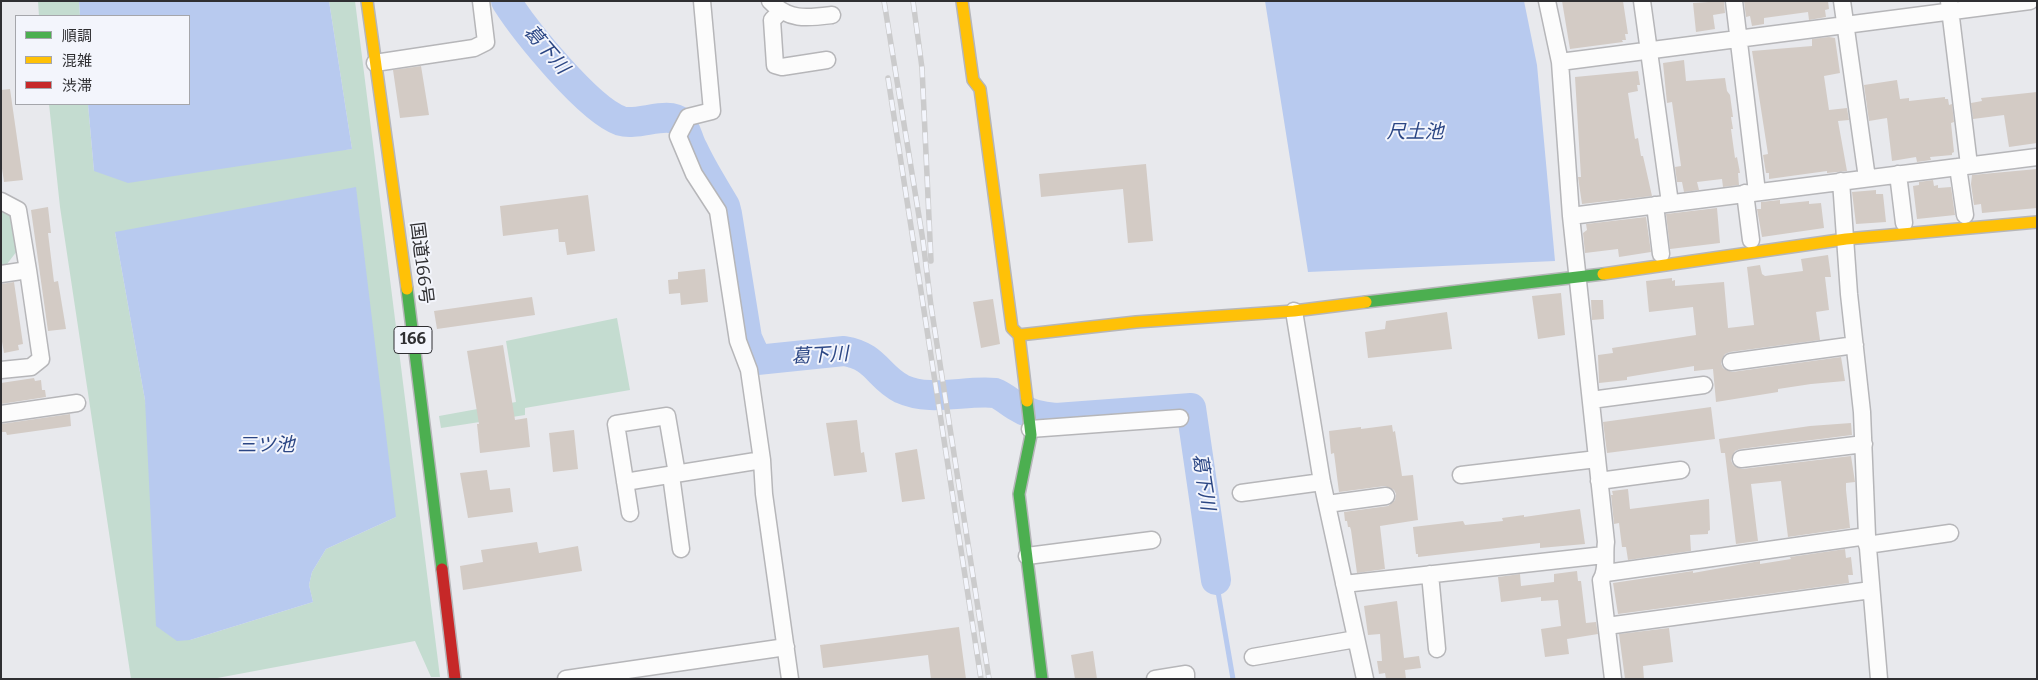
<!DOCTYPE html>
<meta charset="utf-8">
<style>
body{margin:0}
#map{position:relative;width:2038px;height:680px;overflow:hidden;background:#e8e9ed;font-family:Bitter,"Noto Sans JP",serif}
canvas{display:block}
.frame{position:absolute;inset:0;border:2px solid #2f2f32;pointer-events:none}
.legend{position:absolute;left:15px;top:15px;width:175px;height:90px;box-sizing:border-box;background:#f3f5fc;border:1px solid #a5a6ab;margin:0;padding:6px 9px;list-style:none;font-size:15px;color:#2f2f32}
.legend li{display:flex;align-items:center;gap:10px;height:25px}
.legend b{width:25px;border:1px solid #a5a6ab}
</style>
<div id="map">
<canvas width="2038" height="680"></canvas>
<div class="frame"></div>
<ul class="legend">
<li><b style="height:6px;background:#4caf50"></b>順調</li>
<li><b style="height:6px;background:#ffc107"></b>混雑</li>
<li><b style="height:6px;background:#c62828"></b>渋滞</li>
</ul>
</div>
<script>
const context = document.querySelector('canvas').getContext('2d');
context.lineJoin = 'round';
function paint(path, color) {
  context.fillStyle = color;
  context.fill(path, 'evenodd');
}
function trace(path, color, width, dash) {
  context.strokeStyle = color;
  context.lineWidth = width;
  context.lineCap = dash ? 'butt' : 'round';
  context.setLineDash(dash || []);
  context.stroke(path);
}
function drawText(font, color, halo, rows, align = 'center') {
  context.font = font + ' Bitter,"Noto Sans JP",serif';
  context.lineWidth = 4;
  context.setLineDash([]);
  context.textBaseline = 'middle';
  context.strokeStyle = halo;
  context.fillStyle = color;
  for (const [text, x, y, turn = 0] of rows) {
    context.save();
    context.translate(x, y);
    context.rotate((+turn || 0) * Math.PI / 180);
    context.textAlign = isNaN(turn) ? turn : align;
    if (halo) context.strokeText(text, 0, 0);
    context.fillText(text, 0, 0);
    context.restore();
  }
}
paint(new Path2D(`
 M38,1H79L80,16H39Z
 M329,1H355L440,677H431L415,641L212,679H131L60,207L49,104H88L94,171L352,149ZM115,232L396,517L326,549L312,572L309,585L313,602L190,640L145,400Z
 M1,206L12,214L17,251L7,264L1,265Z
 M617,318L630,390L525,408V415L441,428L439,416L516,402L506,341Z`), '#c4dcd0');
paint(new Path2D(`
 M79,1H329L352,149L128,183L94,171L88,104H189V16H80Z
 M1265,1H1524L1537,65L1555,261L1308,272Z
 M356,187L396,517L326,549L312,572L309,585L313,602L190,640L177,641L156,626L145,400L115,232Z`), '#b8caef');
trace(new Path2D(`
 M1216,580L1233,679`), '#b8caef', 5);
trace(new Path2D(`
 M506,1C525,31 589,110 621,121C637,126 669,111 680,122C687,129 688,141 693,149C702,169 714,187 725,206L727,214L747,338L757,360L844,351C876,356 878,377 902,389C930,402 965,390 995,393C1003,396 1008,401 1016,406C1028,414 1042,417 1056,418L1191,408L1216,580`), '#b8caef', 30);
paint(new Path2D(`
 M1562,1H1623L1628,34H1625L1626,40H1622L1623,42L1570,49Z
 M1724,1L1725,13L1713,15L1715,29L1696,32L1693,3Z
 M1744,1H1828L1829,9L1825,10L1826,17L1809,20L1808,12L1764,18V24L1752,26L1750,16L1746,17Z
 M1829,37L1835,38L1840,73L1824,76L1829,110L1847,108L1849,120L1838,121L1847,171L1827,173V171L1769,179V173H1766L1763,155L1768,154L1752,51L1812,46V39Z
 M1684,60L1686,81L1725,78L1727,91L1730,95L1733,117H1731L1733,129H1731L1735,158L1737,157L1740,173H1738L1739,185L1723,187L1722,179L1697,182L1699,190L1684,192L1682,182H1677L1675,167L1681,166L1672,102L1667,103L1663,63Z
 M421,66L429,115L400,118L393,70Z
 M1638,71L1640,85H1637L1638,91L1628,93L1635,139L1638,138L1641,156H1643L1652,196L1582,204L1578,177H1581L1575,77Z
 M1897,80L1900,99L1909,98V101L1945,97V99H1948L1949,105L1952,104L1954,122L1951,123L1954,152L1952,153V155L1930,157L1931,160L1917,162L1916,157L1892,161L1887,118L1869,121L1864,85Z
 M10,89L23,180L4,182L1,162V90Z
 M2037,92V143L2009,147L2004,115L1973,119L1971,103L1982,101L1981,98Z
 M1146,164L1153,241L1128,243L1123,189L1041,197L1039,174Z
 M2037,169V208L1982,213L1981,204L1974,205L1971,184L1972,175Z
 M1933,180L1934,186L1938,185V188L1951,187L1955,215L1917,219L1913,186L1919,185V182Z
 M1876,190V194H1883L1886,222L1856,224L1852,192Z
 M588,195L595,251L567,255L565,242H559L558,229L503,236L500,206Z
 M1780,200V204L1809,201V204L1821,203L1824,228L1762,237L1757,209H1761V202Z
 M48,207L51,233H48L54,282L58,281L66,329L48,331L31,210Z
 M1717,208L1720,243L1670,249L1666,214Z
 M1646,217L1651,252L1619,257L1618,249L1585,253L1583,233L1587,230L1586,224Z
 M1828,255L1831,277H1825L1829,310L1816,312L1820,340L1730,352L1725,354L1721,363L1723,368L1732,372L1841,357L1845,381L1811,384L1778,389V392L1716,402L1713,369L1694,371V366L1627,377V380L1599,383L1598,355L1613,353L1612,348L1696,335L1693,307L1649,312L1646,281L1672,278V281L1675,280V286L1724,282L1728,328L1754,325L1747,267L1760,265L1762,274L1765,276L1803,271L1801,259Z
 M705,269L708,302L681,305L680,293L669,294L668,280L678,279V272Z
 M14,282L23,344L18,345L19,350L4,353L1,336V284Z
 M1561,293L1565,335L1538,339L1532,296Z
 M532,297L535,315L437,329L434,311Z
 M993,299L1000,344L981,348L973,302Z
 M1591,300H1603L1604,319L1592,320Z
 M1447,312L1452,349L1368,358L1365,332L1385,329L1386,321Z
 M503,345L515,420L527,418L530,447L480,453L477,424H479L467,351Z
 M34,378L35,381L41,380L42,390H45L46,397L1,404V383Z
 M1711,407L1715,439L1607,453L1603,422Z
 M70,414L71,426L7,435L6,432H1V424Z
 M857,420L861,453L864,452L867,472L834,476L826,423Z
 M1851,423L1852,435L1740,449L1735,451L1731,460L1733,465L1742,469L1851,456L1855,482L1846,483V490L1850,528L1788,537L1781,481L1751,484L1758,541L1736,544L1725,453H1721L1719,439L1810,426Z
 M1392,425L1393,432L1395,431L1402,476L1413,475L1418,520L1380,526L1385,569L1357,573L1351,530L1350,527H1348L1347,521H1345L1344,512L1388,506L1395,500L1396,494L1394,490L1385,486L1339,492L1334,453L1331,454L1329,431L1361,427V429Z
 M574,430L578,469L553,472L549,433Z
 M917,449L925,499L902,502L895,453Z
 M487,470L490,490L510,488L513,512L468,518L460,473Z
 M1628,489L1630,509L1709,499L1710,530L1708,531V534L1690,535L1691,551L1628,560L1626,547H1622L1619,523L1614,524L1611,495H1613L1612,491Z
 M1580,509L1585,544L1540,548V543L1418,557V554H1416L1413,527L1463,521L1465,525L1503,521L1502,518L1524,515V517Z
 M537,542L539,553L578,546L582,571L463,590L460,566L483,562L481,550Z
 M1845,549L1846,558L1851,557L1853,575H1848L1849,583L1618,614L1613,583L1693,571V573L1760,561V564L1791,559L1790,557Z
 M1577,571L1578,581H1581L1586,623L1596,622L1598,634L1567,639L1569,654L1545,657L1541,629L1561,626L1558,600L1541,601V597L1501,602L1498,577L1520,574L1521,586L1554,582V574Z
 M1397,601L1404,658L1419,656L1421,668L1405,670L1406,679H1386L1385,673L1379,674L1377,661H1382L1380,634L1368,635L1364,606Z
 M959,627L966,679H931L928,655L823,668L820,645Z
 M1669,628L1673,662L1643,666L1644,679H1625L1619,634Z
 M1093,651L1097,679H1075L1071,655Z`), '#d3cbc5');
const street = new Path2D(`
 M702,1L712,111L688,117L678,136L694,174L718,211L738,341L749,370L762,460L764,494L790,679
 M770,1C788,21 808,18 832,15
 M1547,1L1560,62L1571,216L1606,542C1604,555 1608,570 1601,580L1613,679
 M1642,1L1670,203
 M1734,1L1757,192
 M1842,1L1867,178
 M1949,1L1969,165
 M780,12L772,20L775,65L782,67L827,60
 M1560,62L2030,1
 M375,63L474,48L486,42L481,1
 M1958,167L1965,215
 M1898,174L1904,223
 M1841,181L1849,294L1862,412L1867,536L1879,679
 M1745,193L1751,240
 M1,201L18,210L28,270L1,274
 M1655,205L1661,254
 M1571,216L2037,157
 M1294,311L1322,482L1365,679
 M1731,362L1855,345
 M1,370L31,367L41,359L28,270
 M1591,400L1704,385
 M1,414L77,403
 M1030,429L1180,418
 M1741,459L1864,444
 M671,475L681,549
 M1461,475L1597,459
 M1599,481L1681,470
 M625,482L762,460
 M1241,493L1322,482
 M1327,504L1386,496
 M630,513L616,424L667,416L677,474
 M1867,545L1950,533
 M1027,556L1152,540
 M1606,573L1867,536
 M1430,574L1437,649
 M1344,584L1604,555
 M1607,626L1871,590
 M1253,657L1356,639
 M566,679L786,647
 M1155,679L1186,674V679`);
const fast = new Path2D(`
 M407,289L442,569
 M1366,302L1603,274
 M1027,401L1031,435L1019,494L1042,679`);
const slow = new Path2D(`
 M367,1L407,289
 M962,1L973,80L980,89L1012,328L1019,335L1027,401
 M1603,274L1846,239L2037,222
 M1019,335L1136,322L1294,311L1366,302`);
const jam = new Path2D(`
 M442,569L455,679`);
trace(street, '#b6b6b9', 19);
trace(fast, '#b6b6b9', 14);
trace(slow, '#b6b6b9', 14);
trace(jam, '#b6b6b9', 14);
trace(street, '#fcfcfc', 16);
trace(fast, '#4caf50', 11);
trace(slow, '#ffc107', 11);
trace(jam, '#c62828', 11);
const rail = new Path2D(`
 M884,1L923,241L931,306L989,679
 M913,1L922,68L931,261
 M888,78L981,679`);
trace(rail, '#cbcbcc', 5.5);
trace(rail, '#f3f5fc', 4, [11]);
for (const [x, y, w] of [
 [413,340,38]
]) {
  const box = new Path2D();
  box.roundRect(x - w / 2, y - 13.5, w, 27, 4);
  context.fillStyle = '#f3f5fc';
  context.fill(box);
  trace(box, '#2f2f32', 1);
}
drawText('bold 16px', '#2f2f32', null, [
 ["166",413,340]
]);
drawText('18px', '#2f2f32', '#f3f5fc', [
 ["国道166号",421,263,83]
]);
drawText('italic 19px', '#2b4684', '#f3f5fc', [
 ["葛下川",546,50,49],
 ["尺土池",1415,133],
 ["葛下川",820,356,-3],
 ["三ツ池",266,446],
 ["葛下川",1203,482,81]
]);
</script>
